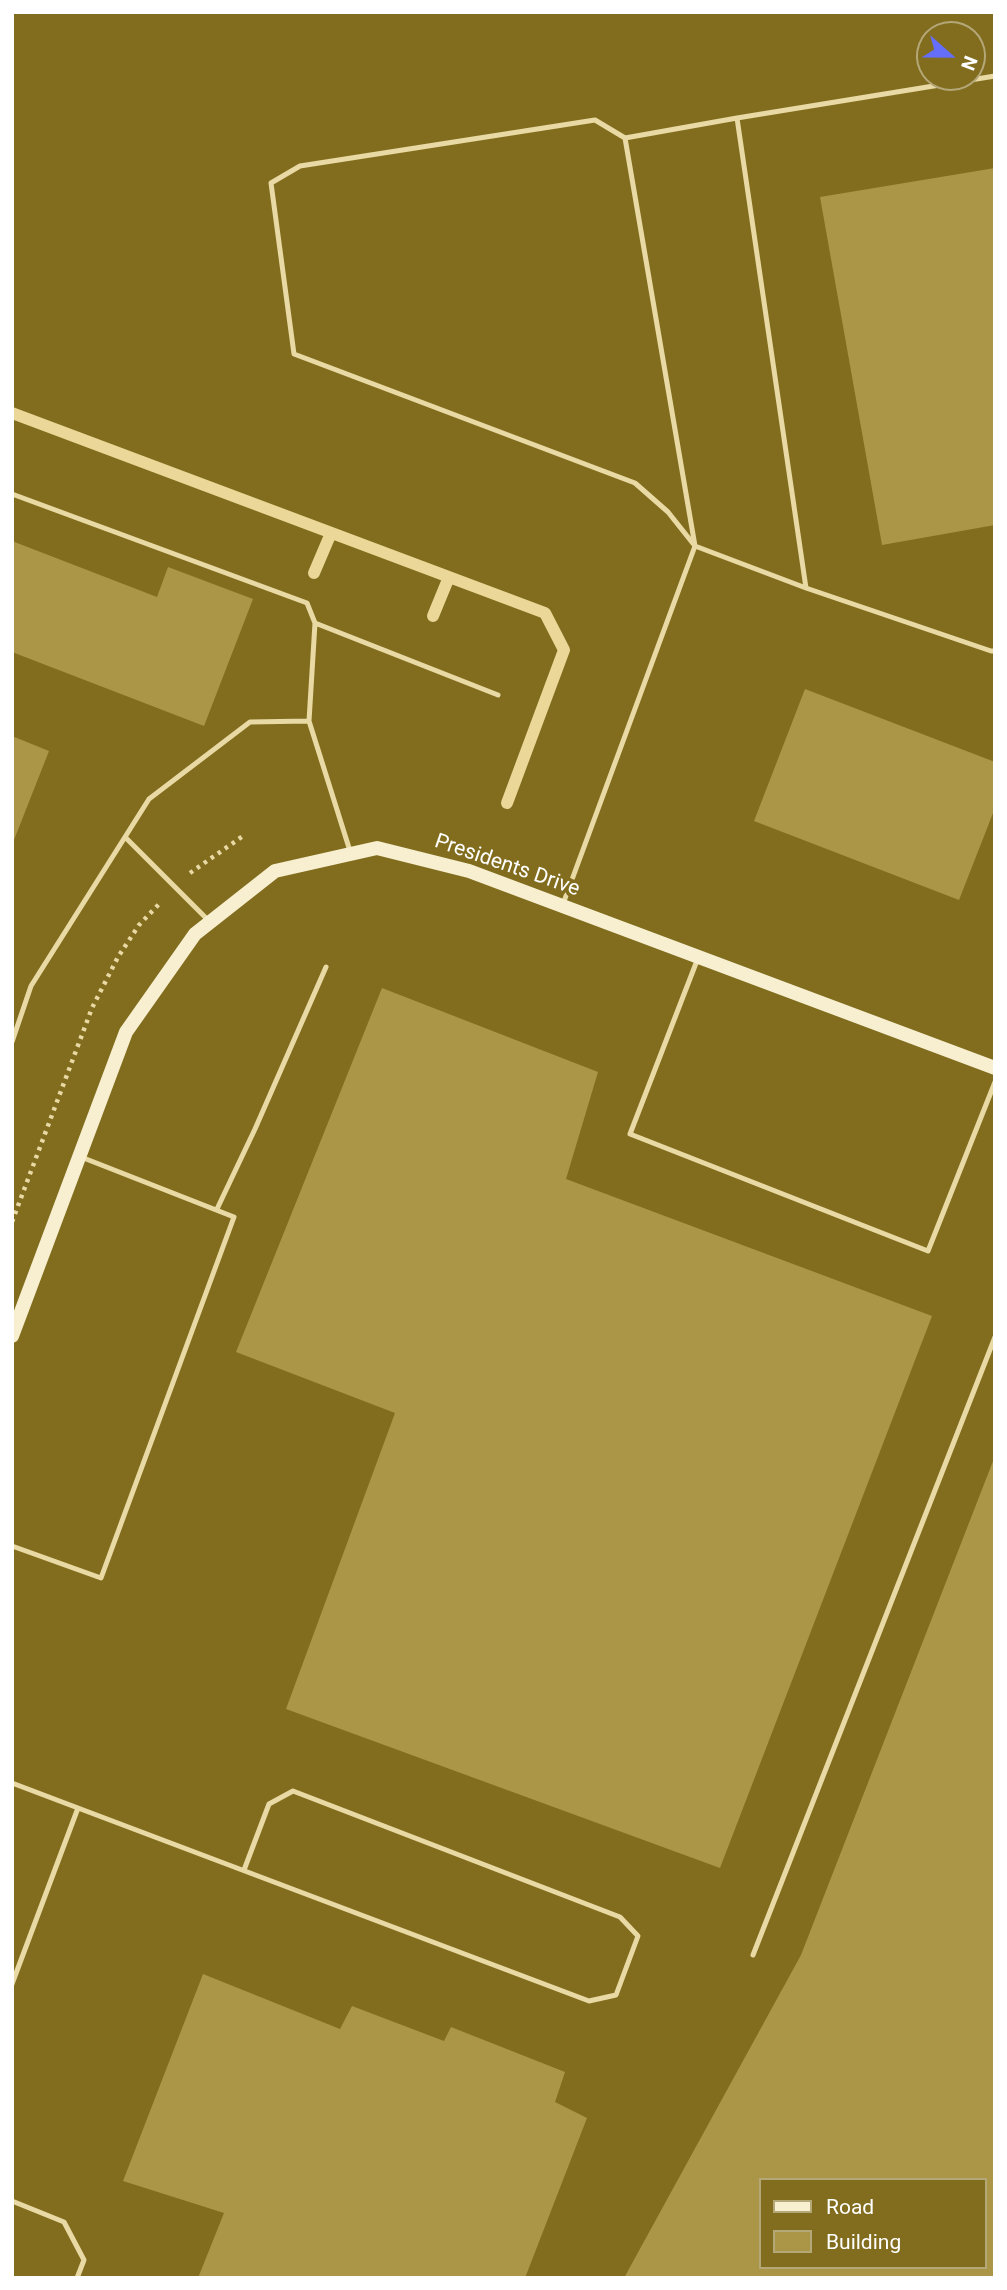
<!DOCTYPE html>
<style>
body{margin:0}
#map{position:relative;width:1007px;height:2290px;overflow:hidden;background:#826d1e;font-family:Roboto,sans-serif}
canvas{display:block}
.frame{position:absolute;inset:0;border:14px solid #fff;pointer-events:none}
.legend{position:absolute;left:759px;top:2178px;width:228px;height:91px;box-sizing:border-box;background:#826d1e;border:2px solid #b4a778;margin:0;padding:9px 12px;list-style:none;font-size:21px;color:#fff}
.legend li{display:flex;align-items:center;gap:14px;height:35px}
.legend b{width:35px;border:2px solid #b4a778}
.north{position:absolute;left:916px;top:21px;width:70px;height:70px;box-sizing:border-box;background:#826d1e;border:2px solid #b4a778;border-radius:50%;rotate:111deg;font-size:19px;font-weight:700;line-height:28px;text-align:center;color:#fff}
.north::after{content:'';display:block;margin:auto;width:24px;height:32px;background:#646ef8;clip-path:polygon(50% 0,100% 100%,50% 72%,0 100%)}
</style>
<div id="map">
<canvas width="1007" height="2290"></canvas>
<div class="frame"></div>
<ul class="legend">
<li><b style="height:9px;background:#f7efcf"></b>Road</li>
<li><b style="height:19px;background:#ab9547"></b>Building</li>
</ul>
<div class="north">N</div>
</div>
<script>
const context = document.querySelector('canvas').getContext('2d');
context.lineJoin = 'round';
function trace(path, color, width, dash) {
  context.strokeStyle = color;
  context.lineWidth = width;
  context.lineCap = dash ? 'butt' : 'round';
  context.setLineDash(dash || []);
  context.stroke(path);
}
function paint(path, color) {
  context.fillStyle = color;
  context.fill(path, 'evenodd');
}
function drawText(font, color, halo, rows, align = 'center') {
  context.font = font + ' Roboto,sans-serif';
  context.lineWidth = 7;
  context.setLineDash([]);
  context.textBaseline = 'middle';
  context.strokeStyle = halo;
  context.fillStyle = color;
  for (const [text, x, y, turn = 0] of rows) {
    context.save();
    context.translate(x, y);
    context.rotate((+turn || 0) * Math.PI / 180);
    context.textAlign = isNaN(turn) ? turn : align;
    if (halo) context.strokeText(text, 0, 0);
    context.fillText(text, 0, 0);
    context.restore();
  }
}
trace(new Path2D(`
 M12,413L545,613L564,650L507,803
 M314,573L331,533
 M433,616L449,577`), '#ebd798', 12);
paint(new Path2D(`
 M995,168V525L882,545L820,197Z
 M12,541L157,597L168,567L253,599L204,726L12,652Z
 M805,689L995,762V808L959,900L754,821Z
 M12,736L49,751L12,845Z
 M382,988L598,1072L566,1179L932,1316L720,1868L286,1709L395,1413L236,1352Z
 M995,1456V2278H624L801,1955ZM760,2180H984V2267H760Z
 M203,1974L340,2029L352,2006L444,2041L451,2027L565,2072L555,2102L587,2118L525,2278H198L224,2213L123,2181Z`), '#ab9547');
trace(new Path2D(`
 M190,873L243,836
 M12,1222L92,1008L118,957L139,925L161,902`), '#e9d9a4', 4.5, [3.5, 5]);
trace(new Path2D(`
 M995,76L737,118L806,588L991,651H995
 M595,120L625,138L695,546L668,512L635,483L294,354L271,183L300,166Z
 M625,138L737,118
 M12,494L307,603L315,623L309,721
 M315,623L498,695
 M125,837L210,922
 M563,904L695,546L806,588
 M698,958L630,1134L928,1251L995,1082
 M12,1042L31,986L149,799L250,722L309,721L350,851
 M217,1209L255,1129L326,967
 M12,1546L101,1578L234,1217L81,1157
 M12,1783L78,1808L589,2001L616,1995L638,1936L620,1917L293,1791L269,1804L244,1870
 M753,1955L995,1337
 M12,1984L78,1808
 M12,2201L64,2222L84,2260L77,2278`), '#e9d9a4', 5);
trace(new Path2D(`
 M12,1336L126,1032L195,934L275,871L377,848L469,871L995,1068`), '#f7efcf', 14);
drawText('21px', '#fff', '#826d1e', [
 ["Presidents Drive",507,866,19]
]);
</script>
